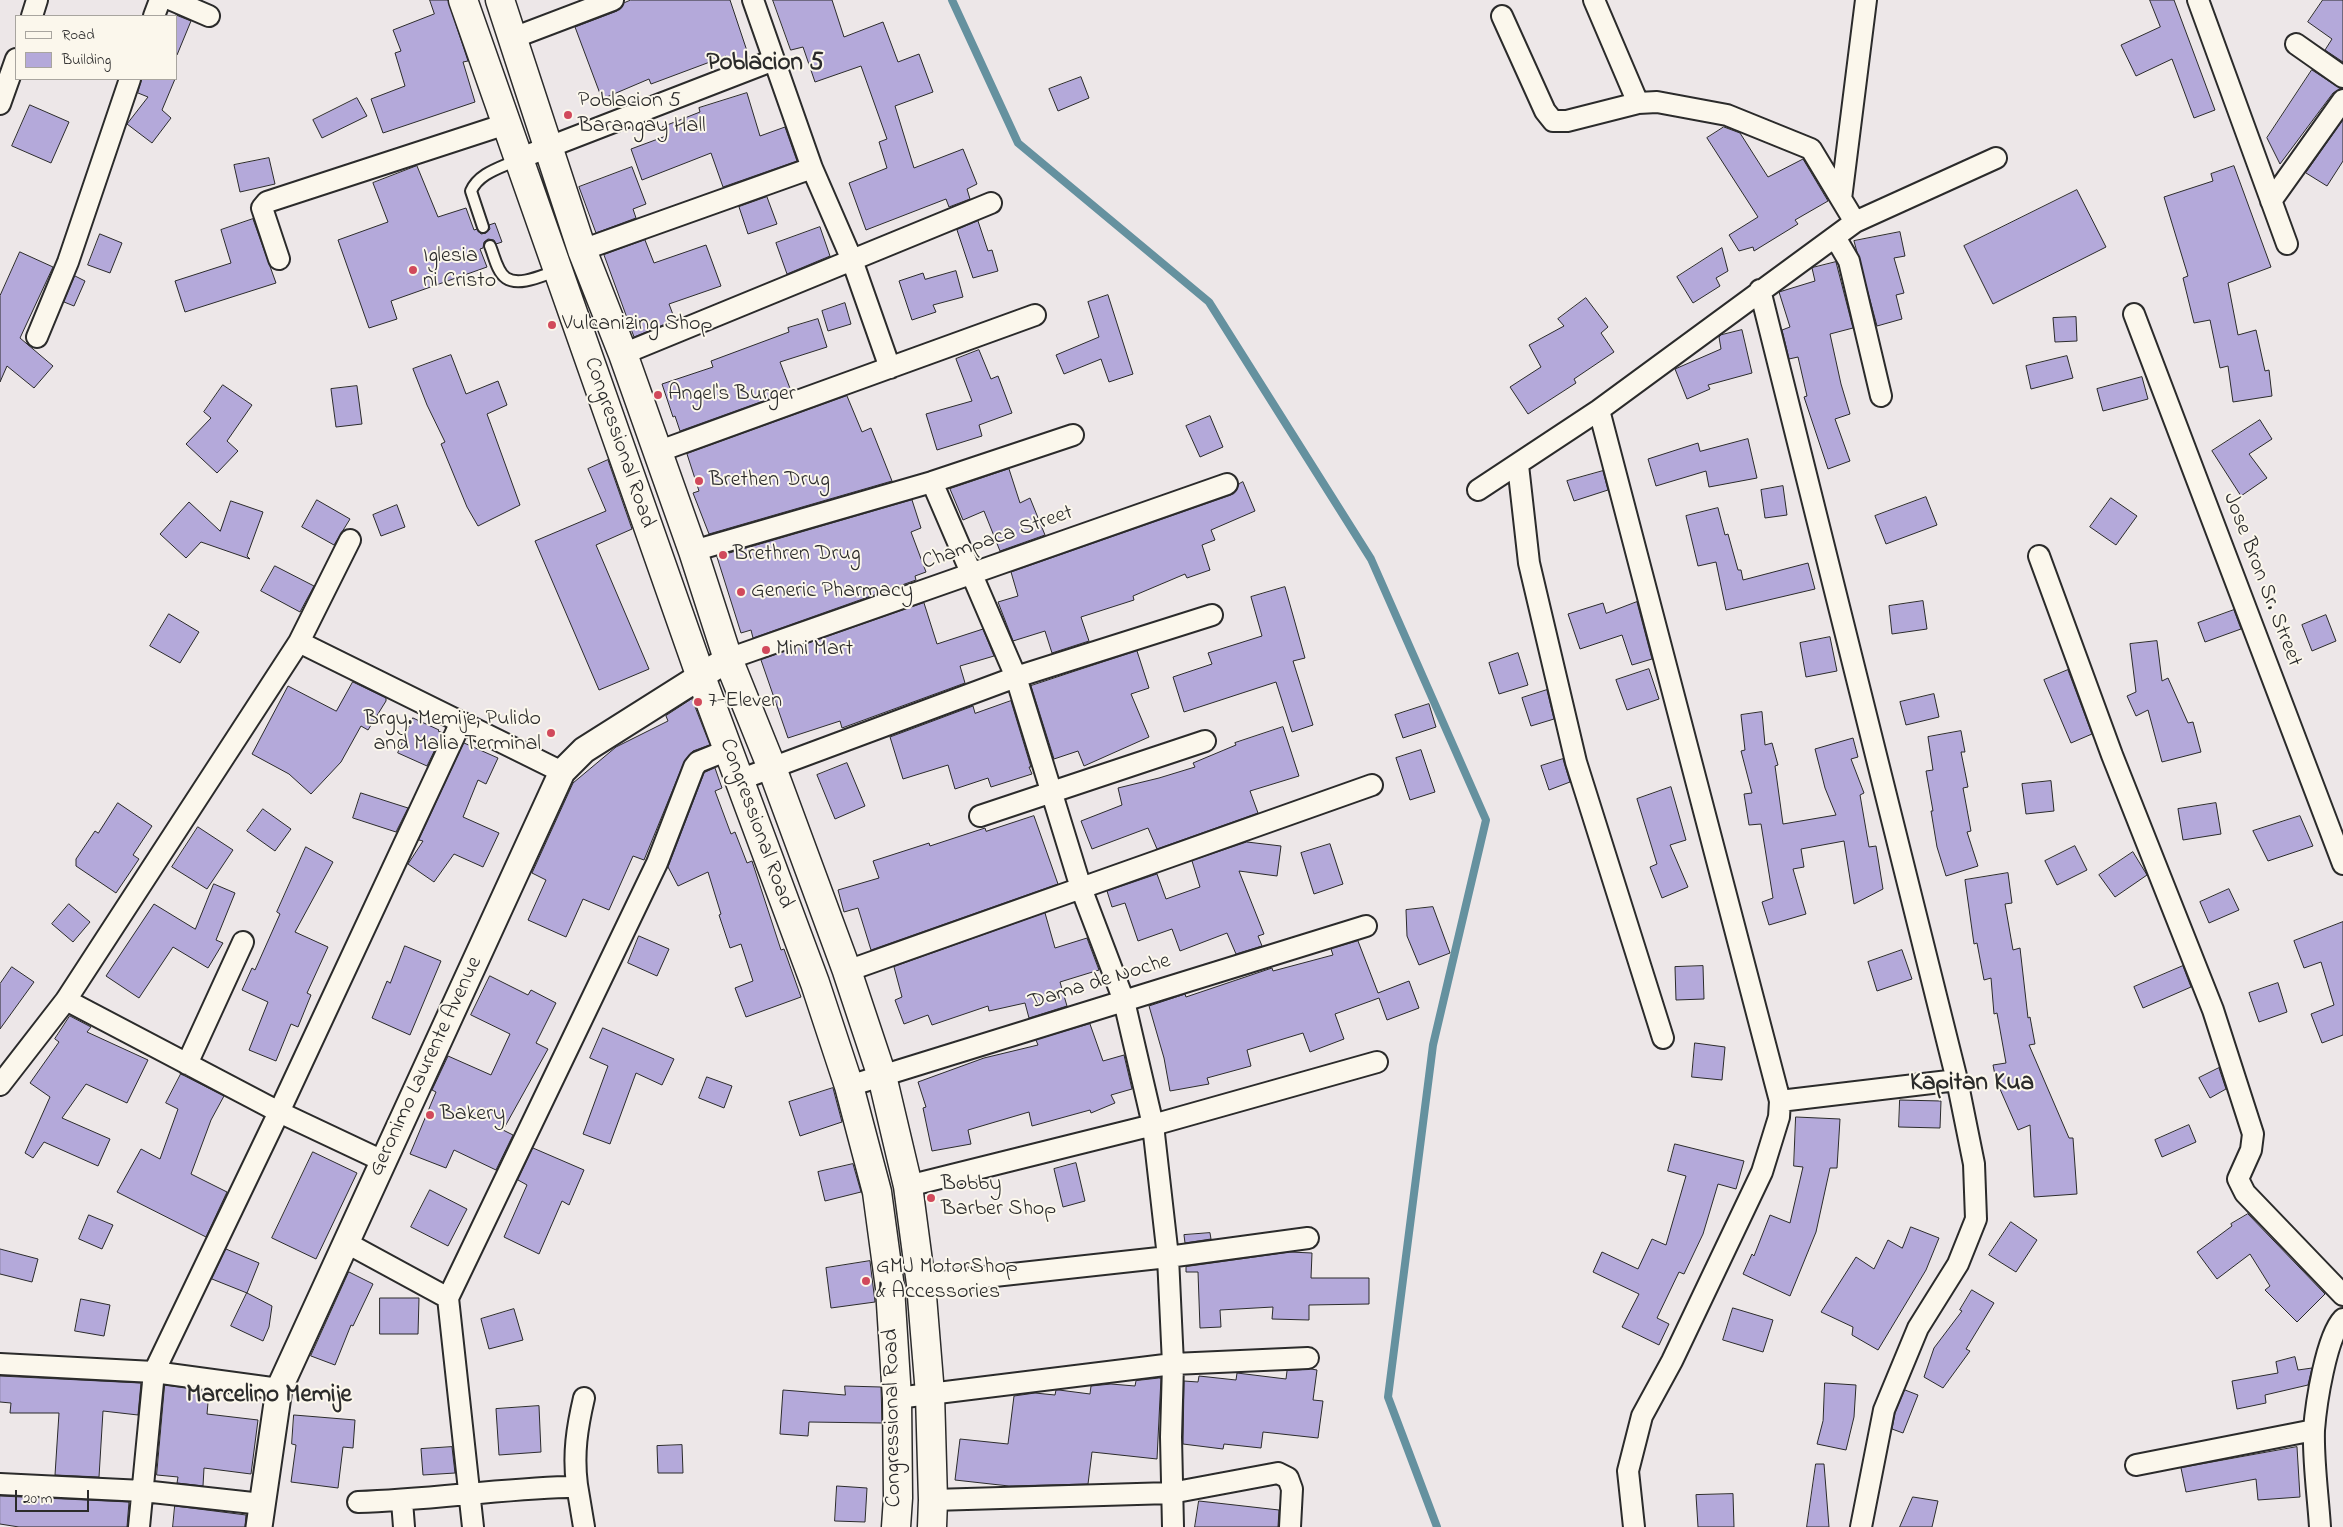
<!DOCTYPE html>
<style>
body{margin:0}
#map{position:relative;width:2343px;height:1527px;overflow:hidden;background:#ede7e8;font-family:"Indie Flower",sans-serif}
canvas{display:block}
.legend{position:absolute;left:15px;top:15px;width:162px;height:65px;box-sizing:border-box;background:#fbf7ec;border:1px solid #a8a59f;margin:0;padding:6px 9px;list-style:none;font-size:15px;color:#2b2b2b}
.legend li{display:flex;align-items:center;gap:10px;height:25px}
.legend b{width:25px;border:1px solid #a8a59f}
.scale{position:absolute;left:15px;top:1490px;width:74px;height:22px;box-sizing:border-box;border:2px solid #2b2b2b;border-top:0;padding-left:6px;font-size:15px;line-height:18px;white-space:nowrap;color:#2b2b2b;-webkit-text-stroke:4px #fbf7ec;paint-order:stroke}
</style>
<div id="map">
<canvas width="2343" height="1527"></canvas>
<ul class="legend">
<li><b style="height:6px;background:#fbf7ec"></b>Road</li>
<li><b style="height:14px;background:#b4a9da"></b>Building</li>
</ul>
<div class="scale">20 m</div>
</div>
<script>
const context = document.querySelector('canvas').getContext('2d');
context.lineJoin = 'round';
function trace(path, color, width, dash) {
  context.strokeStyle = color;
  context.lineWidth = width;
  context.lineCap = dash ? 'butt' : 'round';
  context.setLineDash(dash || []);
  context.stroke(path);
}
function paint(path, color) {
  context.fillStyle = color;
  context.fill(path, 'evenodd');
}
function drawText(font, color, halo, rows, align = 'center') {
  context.font = font + ' "Indie Flower",sans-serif';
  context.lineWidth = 4;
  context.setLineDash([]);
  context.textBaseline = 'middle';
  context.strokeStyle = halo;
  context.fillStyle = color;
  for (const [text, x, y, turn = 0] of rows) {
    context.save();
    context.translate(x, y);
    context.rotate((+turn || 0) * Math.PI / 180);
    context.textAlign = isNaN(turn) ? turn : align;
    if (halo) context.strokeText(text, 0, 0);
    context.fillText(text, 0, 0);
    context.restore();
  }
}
trace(new Path2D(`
 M952,0L1018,143L1209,302L1371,559L1486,820L1433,1045L1388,1397L1437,1527`), '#65919f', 8);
const building = new Path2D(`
 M430,0H448L468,61L463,62L475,102L383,133L371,99L405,86L395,53L401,51L393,30L434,14Z
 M631,0H730L749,57L729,65L726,56L651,84L649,79L602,99L575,27L617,11L624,3Z
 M773,0H832L844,37L883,22L898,62L919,54L933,92L895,106L914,168L963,149L977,184L967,189L970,199L949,207L946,199L866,230L849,183L887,168L879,142L887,139L861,66L815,82L803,47L791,50Z
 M2150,0H2174L2215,110L2194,118L2172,59L2136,76L2121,45L2160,27Z
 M2323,0H2343V62L2325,50L2332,39L2308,22Z
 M176,15L191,21L177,55H176Z
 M2312,70L2341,89L2333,93L2280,164L2267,138Z
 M1081,77L1089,98L1058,111L1049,89Z
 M142,79H175L162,110L171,118L152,143L127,124L148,97L138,93Z
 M747,93L760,136L785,127L797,161L723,187L711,153L642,180L631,149L666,136L662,127L700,112L699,108Z
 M357,98L367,116L322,138L313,120Z
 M30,105L69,122L51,163L12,146Z
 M2343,120V161L2327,186L2306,173Z
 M1724,127L1740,133L1768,177L1803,159L1828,201L1795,220L1798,224L1754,251L1753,247L1739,251L1729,235L1758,217L1707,138Z
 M269,158L275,184L240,192L234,165Z
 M417,166L438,217L466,208L474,230L477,229L481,234L486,233L490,229L489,225L495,223L502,242L496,244L494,240L488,239L484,242L483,248L480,249L487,267L391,301L397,319L369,328L338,240L388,222L373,183Z
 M2234,166L2271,267L2228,283L2238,335L2256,330L2265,371L2269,370L2272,396L2233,402L2228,366L2220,368L2210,320L2194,323L2183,278L2188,276L2164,197L2213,181L2211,174Z
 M632,167L646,204L633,209L636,218L596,233L579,187Z
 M2077,190L2106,247L1993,304L1964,246Z
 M767,197L777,224L748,234L739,207Z
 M253,219L276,283L185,312L175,281L231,263L221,230Z
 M978,221L988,251L992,250L998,271L973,278L957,230Z
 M820,227L830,256L787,274L776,243Z
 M1900,232L1905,256L1894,258L1904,293L1896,295L1902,319L1877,326L1854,241Z
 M100,234L122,243L110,273L88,265Z
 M645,240L654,263L706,245L721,286L669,304L675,320L634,337L604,255Z
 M1722,248L1728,271L1716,278L1720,286L1693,303L1677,277Z
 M20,252L53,267L20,338L53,366L34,388L7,366L0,382V296Z
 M1836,262L1853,328L1830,334L1841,384L1850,414L1835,419L1850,461L1828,469L1804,397L1807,396L1798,357L1789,359L1782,330L1790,327L1779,292L1815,281L1812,268Z
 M956,271L963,297L933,305L936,312L912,320L899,281L923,273L925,279Z
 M75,276L85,281L74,306L64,302Z
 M1108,295L1133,374L1109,382L1101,359L1064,374L1056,355L1099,337L1088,302Z
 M1586,298L1608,327L1601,333L1614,352L1574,379L1576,383L1528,414L1510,387L1541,367L1529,345L1564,326L1558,319Z
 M845,303L851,324L828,331L822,311Z
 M2076,317L2077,341L2055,342L2053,318Z
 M818,319L827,347L780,362L791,391L680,431L675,416L673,417L662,384L713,367L711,361L789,332L788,328Z
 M1742,330L1752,373L1708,385L1710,389L1687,399L1675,369L1721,349L1719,337L1721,335Z
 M979,350L991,379L998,376L1012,413L979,425L982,436L937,450L926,414L972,401L956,359Z
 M451,355L466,394L498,381L507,405L487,414L520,505L478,526L467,507L441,444L445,442L427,405L413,369Z
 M2067,356L2073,378L2031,389L2026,366Z
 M2142,377L2148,399L2103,411L2097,389Z
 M223,385L252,405L227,441L238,451L217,473L186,444L211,418L204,412Z
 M357,386L362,424L336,427L331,389Z
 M847,396L862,432L871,428L892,481L709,534L693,493L699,491L687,454Z
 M1210,416L1223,447L1200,457L1186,426Z
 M2260,420L2272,439L2249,454L2267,478L2241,496L2212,451Z
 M1748,439L1757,478L1709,487L1706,471L1656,486L1648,459L1698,443L1700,451Z
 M608,460L632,529L596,545L649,669L599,690L535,541L606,511L588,469Z
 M1009,469L1020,503L1030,498L1045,535L1000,551L984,511L963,520L950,489Z
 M1603,471L1608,490L1574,501L1567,481Z
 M1243,482L1255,511L1211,530L1215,540L1202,545L1210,570L1187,578L1185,574L1133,596L1134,600L1081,617L1089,641L1052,653L1045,631L1013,641L998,602L1018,596L1011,572L1231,495L1236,491L1239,484Z
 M1783,486L1787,515L1765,518L1761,490Z
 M1926,497L1937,525L1886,544L1875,516Z
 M2111,498L2137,516L2116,545L2090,527Z
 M317,500L350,519L334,545L302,527Z
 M912,500L921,528L911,532L926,572L915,576L916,580L753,638L751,630L741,633L717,557Z
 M231,501L263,512L247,556L250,559L201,542L186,558L160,534L189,502L220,531Z
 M397,505L405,527L381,536L373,515Z
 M1718,508L1725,535L1728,534L1738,570H1741L1743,580L1808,563L1815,589L1726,610L1716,562L1698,566L1686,516Z
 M275,566L314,586L300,612L261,591Z
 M1285,587L1305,658L1293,661L1313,725L1292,732L1276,682L1184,712L1173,677L1212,664L1208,653L1262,636L1251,597Z
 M1923,601L1927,629L1892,634L1889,606Z
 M1637,602L1652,659L1632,665L1622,635L1580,649L1568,614L1603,603L1606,613Z
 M924,603L937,644L983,629L994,656L960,666L965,683L842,728L840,721L788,738L761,660Z
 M2234,610L2241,629L2205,642L2198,623Z
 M169,614L199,632L180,663L150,646Z
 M2326,615L2336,641L2312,651L2302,625Z
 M1830,637L1837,671L1806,677L1800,643Z
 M2157,641L2162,681L2168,678L2188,723L2193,722L2201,752L2162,762L2148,710L2136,716L2127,696L2136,692L2130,644Z
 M1137,651L1149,688L1131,694L1149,737L1084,766L1078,751L1054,759L1031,686Z
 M1518,653L1528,685L1499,694L1489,663Z
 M1649,669L1659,699L1627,710L1616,680Z
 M2068,670L2092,734L2071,743L2044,680Z
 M353,682L386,698V701L368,730L361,726L341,762L311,794L289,774L252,754L288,686L336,711Z
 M1547,690L1554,719L1531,726L1522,698Z
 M1934,694L1939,717L1906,725L1900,702Z
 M692,699L710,745L693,751L685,760L644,860L633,856L609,910L583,899L566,937L528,920L546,880L532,873L573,783L616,747L668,721L666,716Z
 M1011,701L1031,767H1029L1032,774L991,787L988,778L955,789L948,765L903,779L890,737L973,706L975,713Z
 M1429,704L1436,727L1403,738L1395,715Z
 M1762,712L1765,745L1772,743L1778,765L1775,766L1783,824L1836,815L1825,788L1815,749L1853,738L1858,757L1851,759L1864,793L1860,795L1869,847L1876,846L1883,889L1854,904L1844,841L1801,849L1804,867L1793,869L1806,914L1769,925L1762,902L1773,898L1761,824L1749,825L1744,794L1752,793L1741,751L1745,750L1741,715Z
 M413,718L439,730L438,731L443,733L427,766L398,753Z
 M1283,727L1299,776L1250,791L1258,813L1157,849L1148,828L1092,849L1081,821L1122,805L1118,788L1159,778L1195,767L1193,763L1236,745L1235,743Z
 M1961,731L1965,752H1961L1968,787L1963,788L1971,831L1967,832L1978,866L1946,876L1937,847L1931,811H1933L1926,771L1933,770L1928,737Z
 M464,743L498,758L486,784L478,780L463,817L499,833L483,867L454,854L434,882L408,864L423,841L419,840Z
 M1421,750L1435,792L1410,800L1396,758Z
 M1563,759L1570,782L1549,790L1541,766Z
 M847,763L865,806L835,819L817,775Z
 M715,768L722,788L715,791L731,834L735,832L747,863L752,861L781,950L784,949L801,997L746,1017L735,988L753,981L741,944L730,948L719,915L721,914L708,872L678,886L668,867L704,773Z
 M2051,781L2054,811L2026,814L2022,784Z
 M1671,787L1686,840L1670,845L1688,887L1662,898L1650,867L1657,864L1637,799Z
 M361,793L408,808L396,832L353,818Z
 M118,803L152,826L133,855L139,859L116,893L76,866V859L95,831L98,833Z
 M2216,803L2221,834L2183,840L2178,809Z
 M263,809L291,829L275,851L247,831Z
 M1034,816L1058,884L871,950L858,908L844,912L838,890L879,878L873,861L929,843L930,846L985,828L986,831Z
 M2300,816L2313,846L2268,861L2253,831Z
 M198,827L233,850L207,889L172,867Z
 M1247,842L1281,846L1277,876L1239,871L1264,934L1258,936L1262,946L1236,954L1227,933L1180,951L1172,929L1138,941L1125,903L1112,907L1107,891L1157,874L1166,899L1200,887L1192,861Z
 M1330,844L1343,884L1314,894L1301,853Z
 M2075,846L2087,870L2057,885L2045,861Z
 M306,847L333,862L295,932L328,947L307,993L311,995L298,1027L291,1024L276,1061L249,1050L268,1002L242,990L252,968L255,970L280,914L277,912Z
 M2133,852L2147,875L2115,897L2099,875Z
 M2008,873L2012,903L2005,904L2013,950L2020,948L2028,1018L2030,1017L2035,1044L2029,1045L2069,1138H2073L2077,1194L2034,1197L2030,1125L2018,1130L1996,1080L1993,1065L2006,1063L1997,1013L1994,1014L1991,978L1984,980L1977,943L1974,944L1965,880Z
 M214,884L235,893L216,940L223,943L208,968L173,947L139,998L106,976L154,904L195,929Z
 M2229,889L2239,910L2209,923L2200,902Z
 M69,904L90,922L73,942L52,924Z
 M1433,907L1450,953L1419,965L1407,936L1406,910Z
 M1045,913L1055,948L1087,938L1099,970L1060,982L1067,1006L1029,1018L1025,1003L989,1011L988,1006L932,1025L928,1015L904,1024L895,1000L902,997L894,967Z
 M2343,922V1035L2322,1043L2311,1014L2334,1005L2321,962L2304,968L2294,941Z
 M639,936L669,949L657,976L628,963Z
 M1358,941L1378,993L1409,981L1419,1008L1387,1020L1379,998L1335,1014L1344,1039L1310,1052L1303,1033L1247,1050L1251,1066L1207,1078L1209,1084L1170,1091L1164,1058L1149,1006L1185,994L1186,997L1272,968L1273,971L1333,955L1331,949Z
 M405,946L441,961L410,1035L372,1018L387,981L390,983Z
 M1902,950L1912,979L1877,991L1868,962Z
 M1703,966L1704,999L1676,1000L1675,967Z
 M2183,966L2191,987L2143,1008L2134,987Z
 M12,967L34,982L0,1029V984Z
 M490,976L528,995L531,990L556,1003L536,1043L548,1049L503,1130L513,1135L496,1170L454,1150L446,1168L410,1154L436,1092L432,1090L448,1056L491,1075L510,1034L471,1015Z
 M2278,983L2287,1012L2259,1022L2249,993Z
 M70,1016L91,1027L87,1032L148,1060L127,1103L86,1084L62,1118L110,1139L98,1166L44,1142L33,1158L25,1153L50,1097L30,1083L59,1042L55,1039Z
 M1090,1024L1103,1061L1124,1055L1132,1089L1111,1095L1115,1103L1091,1113L1090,1110L1032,1126L1029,1112L968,1130L971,1144L932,1151L923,1108L926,1107L918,1082L984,1058L1038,1045L1036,1040Z
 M603,1028L674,1059L662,1085L636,1073L610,1144L583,1134L608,1066L590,1058Z
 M1695,1043L1725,1047L1722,1080L1692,1077Z
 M2219,1068L2226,1089L2210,1098L2199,1078Z
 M181,1074L224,1096L211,1120L191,1174L227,1192L206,1237L117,1192L141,1149L160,1159L178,1109L166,1103Z
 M707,1077L732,1086L724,1108L699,1098Z
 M833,1088L842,1122L800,1136L789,1102Z
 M1900,1100L1941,1101L1940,1128L1899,1127Z
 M1796,1117L1840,1119L1837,1168H1830L1816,1232L1790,1296L1743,1274L1752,1254L1754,1256L1770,1215L1790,1223L1803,1167L1794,1166Z
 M2189,1125L2196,1142L2162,1157L2155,1140Z
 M1675,1144L1744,1161L1736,1189L1718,1184L1703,1234L1684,1274L1679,1272L1657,1318L1669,1324L1659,1345L1622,1327L1639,1294L1593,1272L1602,1252L1638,1269L1652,1239L1666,1245L1686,1176L1668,1171Z
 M533,1148L584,1170L569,1205L562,1201L539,1254L504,1237L527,1185L518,1180Z
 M313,1152L357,1173L316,1259L272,1238Z
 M1076,1163L1085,1201L1063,1207L1054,1169Z
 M853,1164L861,1192L825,1201L818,1172Z
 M430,1190L467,1209L448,1246L411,1227Z
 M2248,1214L2325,1294L2297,1322L2265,1290L2270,1286L2250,1254L2217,1279L2197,1252L2232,1226L2231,1224Z
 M89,1215L113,1225L102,1249L79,1239Z
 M2011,1222L2037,1240L2016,1272L1989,1255Z
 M1911,1227L1939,1238L1926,1270L1878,1350L1852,1335L1853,1327L1821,1312L1856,1257L1874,1269L1888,1240L1902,1248Z
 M1210,1233L1211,1239L1185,1243L1184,1235Z
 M0,1249L38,1259L32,1282L0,1274Z
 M226,1249L259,1263L247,1293L212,1279Z
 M1290,1252L1312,1253L1311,1278H1369V1304L1309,1305V1320L1272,1319L1273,1307L1220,1310L1221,1327L1200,1328L1198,1272H1186V1267Z
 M870,1261L875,1302L831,1308L826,1268Z
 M349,1272L373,1284L353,1326L351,1325L335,1365L311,1356Z
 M1972,1290L1994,1303L1966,1349L1970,1351L1943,1388L1924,1377L1934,1348L1962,1311L1960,1310Z
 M247,1293L272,1306L269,1327L263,1341L231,1326Z
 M380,1298H419L418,1334H380Z
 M81,1299L110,1305L104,1336L75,1331Z
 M1733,1308L1773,1320L1763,1352L1723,1340Z
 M514,1309L523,1340L489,1349L481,1319Z
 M2295,1357L2298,1370L2312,1368L2308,1385L2265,1395L2266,1403L2237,1409L2232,1381L2278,1373L2276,1362Z
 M1311,1369L1317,1370L1313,1400L1323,1401L1318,1438L1263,1432L1261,1448L1224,1444L1223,1449L1183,1444L1184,1381L1198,1382L1199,1376L1236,1380L1237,1373L1286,1379L1287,1371Z
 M0,1376L141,1383L138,1415L103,1411L99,1477L55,1475L59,1413H10L11,1403L0,1402Z
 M1159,1378H1161L1157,1459L1092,1452L1088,1484L1009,1486L955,1480L960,1439L1008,1444L1014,1396L1035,1393L1055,1395L1056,1390H1059L1090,1394L1091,1386L1111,1384L1135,1386L1136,1381Z
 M1825,1383L1856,1385L1854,1417L1846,1450L1817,1444L1823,1421Z
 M165,1385L209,1391L207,1414L258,1420L251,1474L204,1468L203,1486L177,1483L178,1477L157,1475Z
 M845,1386L881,1387L882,1423L809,1422L808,1436L780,1434L783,1390L845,1395Z
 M1905,1390L1918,1395L1903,1433L1892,1429L1895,1413Z
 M539,1406L541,1452L499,1455L496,1409Z
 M294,1415L355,1420L353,1448L343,1447L338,1488L291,1482L296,1445L292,1444Z
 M682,1445L683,1473H658L657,1446Z
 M452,1447L455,1473L423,1475L421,1449Z
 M2297,1447L2300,1497L2258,1500L2256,1479L2186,1492L2181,1468Z
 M1816,1464H1824L1829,1527H1807Z
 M837,1486L867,1488L865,1522L835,1521Z
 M1733,1494L1734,1527H1698L1696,1495Z
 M0,1496L129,1502L127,1527H19L0,1524Z
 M1913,1497L1938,1501L1932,1527H1900Z
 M1199,1501L1279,1510L1278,1527H1195Z
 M175,1506L246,1515L245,1527H173Z`);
paint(building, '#b4a9da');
trace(building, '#2b2b2b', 1);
const service = new Path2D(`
 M483,227L471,191C479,173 500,168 517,160
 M490,246C494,255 497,272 506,278C519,287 543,275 556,271`);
const minor = new Path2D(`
 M172,0L209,16
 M753,0L812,168L852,260L890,368
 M1594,0L1638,103
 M2198,0L2287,244
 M32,16L37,0
 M154,16L160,0
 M1502,16L1545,111L1553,121H1567L1638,103L1657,102L1727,115L1811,149L1855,222
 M513,38L613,0
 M2296,44L2343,77
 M0,104L16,59
 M518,159L774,60
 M1841,199L1866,0
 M2271,201L2343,100
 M1835,237L1849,261L1881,396
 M582,250L812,168
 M279,259L262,208L267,202L506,124
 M1760,290L1957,1080L1974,1164L1976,1219L1958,1264L1918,1328L1884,1410L1861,1527
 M2134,314L2343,864
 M37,337L68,262L130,79
 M623,354L991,203
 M1599,410L1780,1101L1779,1117L1762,1172L1672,1361L1642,1416L1628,1471L1634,1527
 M657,452L1035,315
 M1518,465L1529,563L1576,762L1663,1038
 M932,482L1016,677L1081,888L1124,1001L1153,1125L1168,1257L1173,1364L1171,1437L1173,1527
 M1478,490L1599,410L1855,222L1996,158
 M693,551L932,482L1073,435
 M2039,556L2112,755L2213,1010L2253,1134L2251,1150L2238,1179L2245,1193L2343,1295
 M299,642L562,772
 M728,659L1227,484
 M739,780L1016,677L1212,615
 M980,816L1205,741
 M847,971L1372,785
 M66,1000L279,1112L385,1162
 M187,1064L243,942
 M0,1085L66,1000L299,642L350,540
 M849,1086L1366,926
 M1780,1101L1957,1080
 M908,1186L1153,1125L1377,1062
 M345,1242L448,1298
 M921,1284L1168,1257L1308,1238
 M0,1364L154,1372L279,1389
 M897,1398L1173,1364L1308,1358
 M2136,1465L2314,1430
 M0,1484L143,1491L262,1504
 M577,1485C573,1454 577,1428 584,1398
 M933,1500L1171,1493L1278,1473L1288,1478L1292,1489L1290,1527
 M402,1501L404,1527
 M358,1502C428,1500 497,1489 567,1487L577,1485L584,1527
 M139,1527L154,1372L279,1112L461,722
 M473,1527L448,1298L657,863L694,767L698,762L728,750
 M2320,1527C2318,1495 2313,1462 2314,1430C2316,1404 2326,1337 2343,1319`);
const tertiary = new Path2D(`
 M259,1527L279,1389L562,772L584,750L728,659`);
const secondary = new Path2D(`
 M463,0L701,677L815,983L849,1086L877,1192L890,1288L897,1398L898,1498L896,1527
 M500,0L582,250L623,354L693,551L728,659L772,768L847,971L882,1076L908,1186L921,1284L930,1394L933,1500L932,1527`);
trace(service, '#2b2b2b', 14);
trace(minor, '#2b2b2b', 24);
trace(tertiary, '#2b2b2b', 29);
trace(secondary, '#2b2b2b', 31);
trace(service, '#fbf7ec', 10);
trace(minor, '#fbf7ec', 20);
trace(tertiary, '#fbf7ec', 25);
trace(secondary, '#fbf7ec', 28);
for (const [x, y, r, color] of [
 [568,115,5,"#d1495b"],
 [413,270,5,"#d1495b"],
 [552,325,5,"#d1495b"],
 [658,395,5,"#d1495b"],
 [699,481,5,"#d1495b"],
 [723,555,5,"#d1495b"],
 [741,592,5,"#d1495b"],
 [766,650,5,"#d1495b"],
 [698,702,5,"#d1495b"],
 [551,733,5,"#d1495b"],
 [430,1115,5,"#d1495b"],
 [931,1198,5,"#d1495b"],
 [866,1281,5,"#d1495b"]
]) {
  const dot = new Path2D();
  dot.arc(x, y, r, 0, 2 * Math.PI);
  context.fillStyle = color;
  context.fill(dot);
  trace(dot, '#fbf7ec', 2);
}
drawText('22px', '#2b2b2b', '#fbf7ec', [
 ["Poblacion 5",578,102],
 ["Barangay Hall",578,127],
 ["Iglesia",423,257],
 ["ni Cristo",423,282],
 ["Vulcanizing Shop",562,325],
 ["Angel's Burger",668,395],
 ["Brethen Drug",709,481],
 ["Brethren Drug",733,555],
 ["Generic Pharmacy",751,592],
 ["Mini Mart",776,650],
 ["7-Eleven",708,702],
 ["Brgy. Memije, Pulido",541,720,"right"],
 ["and Malia Terminal",541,745,"right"],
 ["Bakery",440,1115],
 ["Bobby",941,1185],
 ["Barber Shop",941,1210],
 ["GMJ MotorShop",876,1268],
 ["& Accessories",876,1293]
], 'left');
drawText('22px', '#2b2b2b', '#fbf7ec', [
 ["Congressional Road",618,443,71],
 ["Champaca Street",998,539,-19],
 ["Jose Bron Sr. Street",2261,580,69],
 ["Congressional Road",755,824,70],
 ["Dama de Noche",1100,983,-17],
 ["Geronimo Laurente Avenue",427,1067,-65],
 ["Congressional Road",894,1418,-91]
]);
drawText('bold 25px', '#2b2b2b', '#fbf7ec', [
 ["Poblacion 5",765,65],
 ["Kapitan Kua",1972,1085],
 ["Marcelino Memije",269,1397]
]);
</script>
